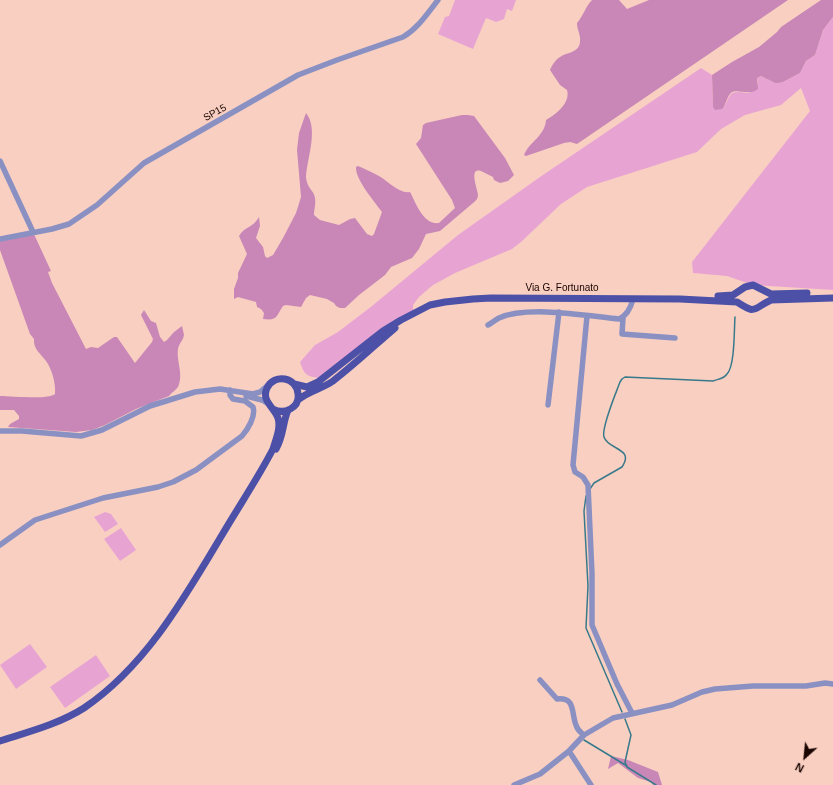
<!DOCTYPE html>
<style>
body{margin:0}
#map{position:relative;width:833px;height:785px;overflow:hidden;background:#f9cfc2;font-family:Helvetica,sans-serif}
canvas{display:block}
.north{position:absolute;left:785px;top:737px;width:40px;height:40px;-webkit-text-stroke:3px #f9cfc2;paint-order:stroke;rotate:207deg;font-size:11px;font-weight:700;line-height:16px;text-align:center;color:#1a0501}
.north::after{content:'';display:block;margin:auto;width:14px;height:18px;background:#1a0501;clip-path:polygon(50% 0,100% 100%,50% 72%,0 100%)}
</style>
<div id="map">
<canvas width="833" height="785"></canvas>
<div class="north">N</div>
</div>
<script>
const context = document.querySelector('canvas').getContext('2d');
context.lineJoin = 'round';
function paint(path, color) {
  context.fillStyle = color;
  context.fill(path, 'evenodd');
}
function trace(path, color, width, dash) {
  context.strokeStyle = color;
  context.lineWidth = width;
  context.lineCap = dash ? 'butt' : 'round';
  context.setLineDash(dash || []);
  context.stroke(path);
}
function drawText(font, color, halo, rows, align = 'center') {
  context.font = font + ' Helvetica,sans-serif';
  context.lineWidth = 4;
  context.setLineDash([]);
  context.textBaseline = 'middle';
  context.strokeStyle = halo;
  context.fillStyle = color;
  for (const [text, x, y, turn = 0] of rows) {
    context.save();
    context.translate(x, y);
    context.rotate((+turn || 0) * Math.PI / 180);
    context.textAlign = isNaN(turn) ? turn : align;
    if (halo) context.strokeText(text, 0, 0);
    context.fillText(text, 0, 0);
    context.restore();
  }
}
paint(new Path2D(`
 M455,0H516L512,11L507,9L504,19L496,22L486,18L473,49L438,34L445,17L449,16Z
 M833,17V290L753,285L727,276L693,273L692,262L810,111L801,88L781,105L745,115L721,129L697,152L587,187L561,204L521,242L512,249L455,273L433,285L419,297L413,305V313L324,379C309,376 305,378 300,362L315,345L338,332L372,306L458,235L540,177L701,68L712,75L713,107H724C733,90 729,91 750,93L758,83L757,78L761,76L775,83L783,82L800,73L806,61L815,55L823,30Z
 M105,512L111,514L118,524L105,532L94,517Z
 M121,528L136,550L120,561L104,539Z
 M30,644L47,667L16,689L0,665Z
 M96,655L110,676L65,708L50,687Z`), '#e7a4d3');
paint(new Path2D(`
 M592,0H619L627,9L649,0H788L577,144L570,142L564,143L526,156L524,155C529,142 545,136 546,120C555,115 571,103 567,90L560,85L550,70C552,65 556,59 560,57C567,52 579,53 580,42C581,35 577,30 577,23C584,15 585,7 592,0Z
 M821,0H833V17L823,30L815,55L806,61L800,73L783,82L778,83H775L761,76L757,78L758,89C749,97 736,87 730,94C726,99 726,105 722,109L715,110L713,107L712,75L732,62L759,47L777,32L781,27Z
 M306,113C319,129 307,158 306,177C307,189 314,190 315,198C316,204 314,210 314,215L320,220L339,225L350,219L355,218L367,234L372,236L374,234L382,212C374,201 355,179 356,167L358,166C365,169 372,172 379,176C388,181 399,194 410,192C416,203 423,225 439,223L455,208L452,200L416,144L421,138L423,125L426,123L462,115H468L474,116L505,158L514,175L508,181L500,183L494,180L493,177C489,175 485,173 481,171C468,167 478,190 478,195C478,198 476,201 473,203L440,231L426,234L419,249L412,258L391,267L385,275L359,295L345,308H340L336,306L334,303L327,299L310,295L306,298L301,307L286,305L283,306C276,316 278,321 263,319L264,313L261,309L257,307L256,302L238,297L234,299V289L238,278V273L247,254L239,236C245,226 253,228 259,217L260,226L256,238L263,247L265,256L267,258L273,255L283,238L296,213L301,197L297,150L299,133Z
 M33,232L51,271L48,272L52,283L86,349L91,347L98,348L114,337H117L135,363L152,342L153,339L141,315L144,310L151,321L156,323L160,337L164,342L167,340L174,332L182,326L184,335C183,341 179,343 178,349C176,360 184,375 178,387C176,390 172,392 169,396L136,409L105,425L92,430L76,432L8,427L10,424L19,419V416L14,410H0V396C12,396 48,400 55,394C56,384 52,369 46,361C41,354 33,349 34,339L30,334L0,250V239Z
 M611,756L628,760L658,772L662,785H653L651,782L638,778L618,763L608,769Z`), '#c887b6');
trace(new Path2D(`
 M590,489L594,483L622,467C635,448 608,450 604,437C601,428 616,393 620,382L622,379L625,377L713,381C718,379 724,379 727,374C735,366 734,330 735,317
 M586,496L584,511L588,586L586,628L622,712
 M625,719L631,735L625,762L627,767L656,785
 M584,740L627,766`), '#387a8b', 1.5);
trace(new Path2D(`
 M0,161L33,232
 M0,239L52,229L69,224L97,205L144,163L298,75L337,60L403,37C418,28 427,14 438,0
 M587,316L573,465L575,472L583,477L588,485L592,574V625L617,684L632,713
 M623,318L622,334L675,338
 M488,325C492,323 495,320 499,318C528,305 588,316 619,319C628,315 631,307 633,299
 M246,396L262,400L267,403
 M548,405L559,312
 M0,431H22L81,436L102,430L150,406L195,392L220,389L253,394L260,392L267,386
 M0,545L35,520L103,498L158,487L173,482L196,470L242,436C248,429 256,416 253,407L245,401L233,399L230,395V390
 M540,680L557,699C576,697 571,713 576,725C577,729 580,732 584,735
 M569,751L591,785
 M514,785L540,774L569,751L584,735L613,718L672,705L702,692L715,689L753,686H806L825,683L833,684`), '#8a91c2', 5.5);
trace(new Path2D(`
 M718,296L733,295L745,287L753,285L771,294L807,293
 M294,384L307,387L318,382L383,331L401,320L430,305L445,302L473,299L491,298L680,299L737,302C757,315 752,309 771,300L833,298
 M298,400C308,391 322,389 333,381C355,364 375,345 395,328
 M276,449C284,435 282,425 288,410
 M0,741C28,732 59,724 84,708C146,666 185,597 222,535C239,506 258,478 273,449C276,439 281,428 278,418C274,407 261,401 267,388C274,373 297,377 298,394C300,408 284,415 273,409`), '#4c51a7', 7);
drawText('10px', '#1a0501', '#f9cfc2', [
 ["SP15",215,113,-29],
 ["Via G. Fortunato",562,288]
]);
</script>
